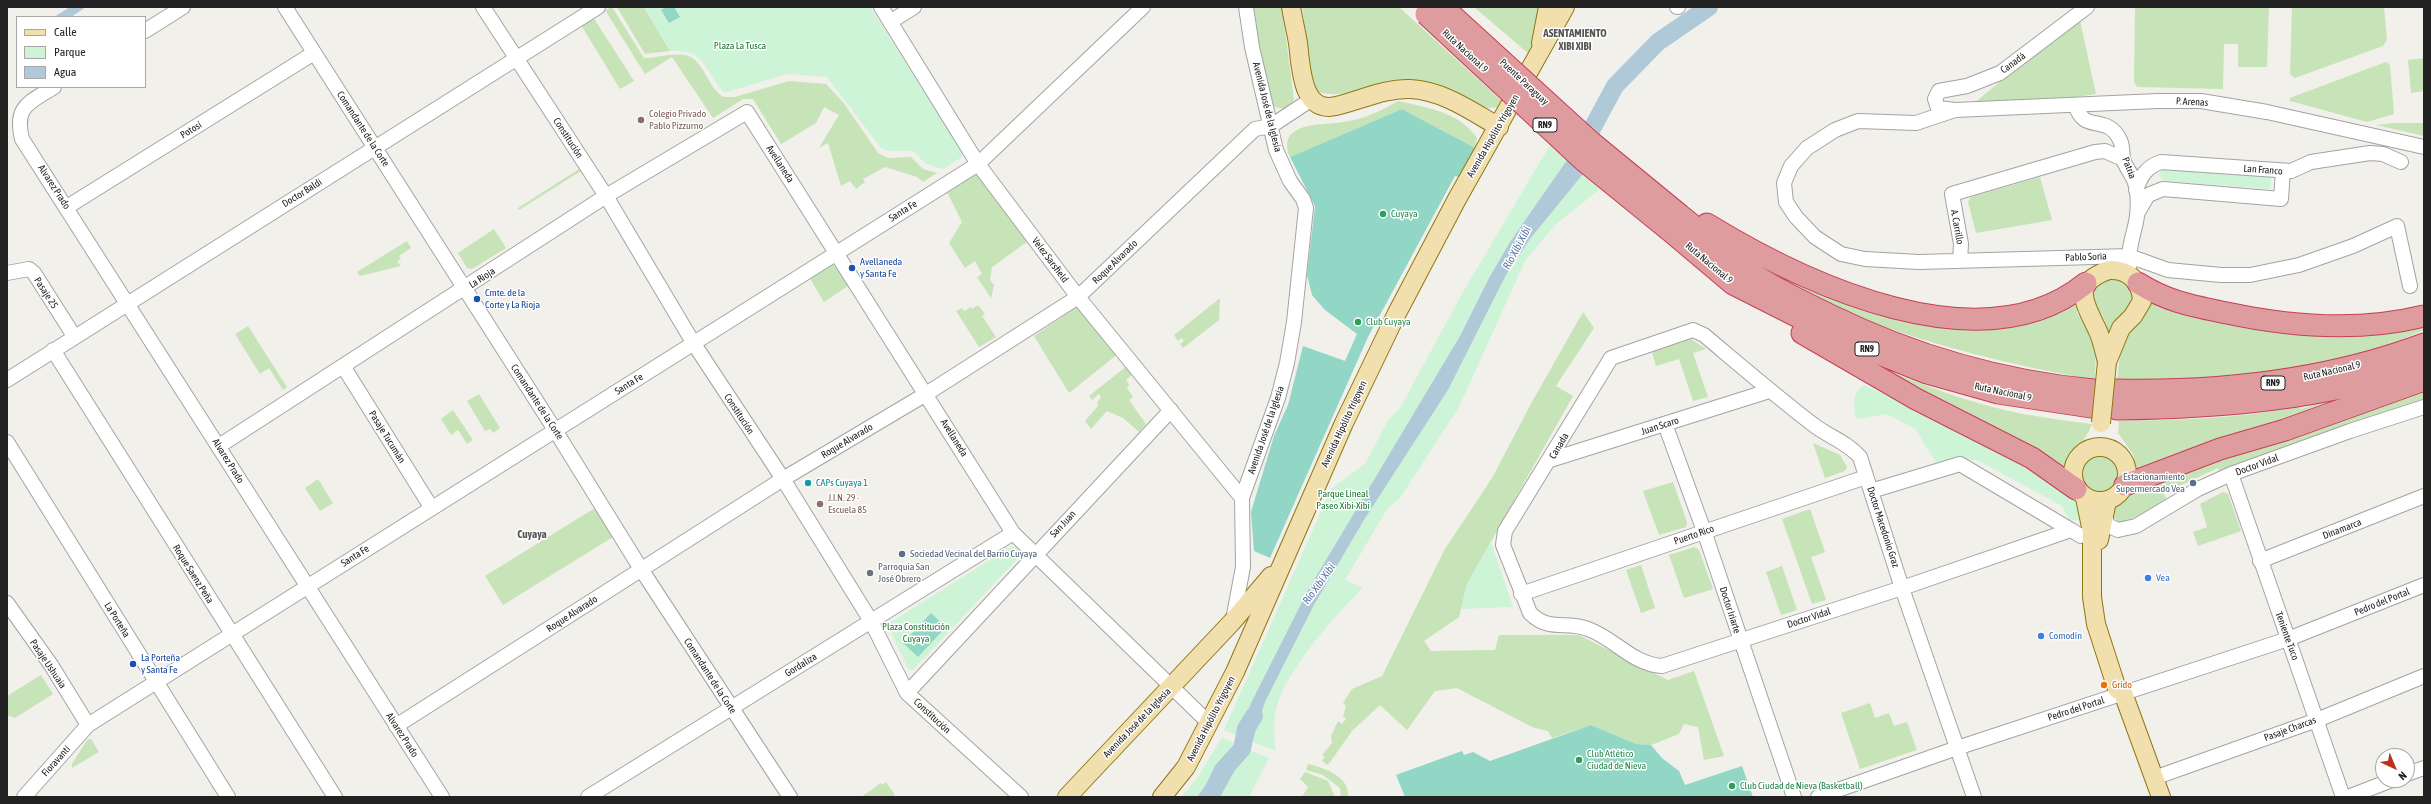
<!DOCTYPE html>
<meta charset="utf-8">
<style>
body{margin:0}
#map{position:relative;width:2431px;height:804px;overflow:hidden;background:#f1f0ea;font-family:"Asap Condensed",sans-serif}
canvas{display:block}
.frame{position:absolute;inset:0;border:8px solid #222;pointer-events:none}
.legend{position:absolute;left:16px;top:16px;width:130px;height:72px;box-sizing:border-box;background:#fff;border:1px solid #a7a7a7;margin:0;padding:5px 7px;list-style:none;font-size:12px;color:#222}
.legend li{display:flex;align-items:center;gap:8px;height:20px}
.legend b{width:20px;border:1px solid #a7a7a7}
.north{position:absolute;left:2375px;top:748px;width:40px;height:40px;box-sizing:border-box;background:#fff;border:1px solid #a7a7a7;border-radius:50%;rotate:136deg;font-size:11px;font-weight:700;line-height:16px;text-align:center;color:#222}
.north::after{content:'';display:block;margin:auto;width:14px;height:18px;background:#bc3218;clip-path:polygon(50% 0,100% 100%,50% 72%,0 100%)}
</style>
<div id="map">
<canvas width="2431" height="804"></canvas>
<div class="frame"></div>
<ul class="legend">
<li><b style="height:5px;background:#f2dfae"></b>Calle</li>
<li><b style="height:11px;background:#cef4d7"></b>Parque</li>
<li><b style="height:11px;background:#b0c9d9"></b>Agua</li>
</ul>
<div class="north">N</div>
</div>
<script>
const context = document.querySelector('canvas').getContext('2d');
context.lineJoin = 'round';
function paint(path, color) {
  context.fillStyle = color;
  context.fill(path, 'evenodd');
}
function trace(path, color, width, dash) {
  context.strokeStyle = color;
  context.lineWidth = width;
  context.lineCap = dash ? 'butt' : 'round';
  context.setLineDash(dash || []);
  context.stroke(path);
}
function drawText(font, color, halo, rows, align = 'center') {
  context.font = font + ' "Asap Condensed",sans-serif';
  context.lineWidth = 3;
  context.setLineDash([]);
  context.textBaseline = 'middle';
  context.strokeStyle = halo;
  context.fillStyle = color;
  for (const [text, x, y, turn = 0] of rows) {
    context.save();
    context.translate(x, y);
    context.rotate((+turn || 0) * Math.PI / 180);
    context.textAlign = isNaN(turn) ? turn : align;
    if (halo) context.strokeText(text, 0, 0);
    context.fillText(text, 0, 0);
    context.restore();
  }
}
paint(new Path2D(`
 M612,7L644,58C656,58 672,53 684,55C704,57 707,89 724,97H735L789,81L826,84L843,102L878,153L888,158L911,157L923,169L937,173L923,182L917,177L885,167L863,179L865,182L856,189L850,181L841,186L828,143L819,148L839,115L824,107L816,123L781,144L753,99H743L713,118L672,57L645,74L605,10Z
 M617,7H644L670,51L645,54Z
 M1254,7H1282L1294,100L1285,109L1275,107L1267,97Z
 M1302,7H1399L1502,101L1500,107L1488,108C1460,99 1431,78 1401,79C1372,80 1348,101 1319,92C1305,77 1306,28 1302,7Z
 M1474,7H1543L1530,55Z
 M2135,7H2269L2267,67H2238V44H2224L2223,89L2137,87L2134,82Z
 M2292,7H2384L2387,40L2383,46L2295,78L2290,74Z
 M2079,16L2096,94L1960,115Z
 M593,17L634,81L620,89L581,25Z
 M2424,58V91L2411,93L2408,60Z
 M2386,62L2390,65L2394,114L2367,122L2290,101V98Z
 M1398,101C1425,107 1460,112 1477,138L1475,148L1402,109L1290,157C1275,119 1328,126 1349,121C1366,118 1383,110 1398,101Z
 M2395,123H2424V136L2376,125Z
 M579,169L581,171L519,210L518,208Z
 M974,174L981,176L1027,242L992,267L990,280L994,285L991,298L977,277L982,274L975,261L965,268L949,243L962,222L947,192Z
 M2040,177L2052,220L1976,233L1968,202L1971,197Z
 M494,229L506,248L472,269L467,268L458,253Z
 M407,241L411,248L399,256L401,259L397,261L401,266L360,276L357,272Z
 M1758,263L1854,305L1914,323L1941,325L2077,299V313L2096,340L2095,380C2016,366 1937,347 1863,319C1826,305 1791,284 1758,263Z
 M830,264L835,266L848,286L824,302L809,277Z
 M2114,275C2118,278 2126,281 2129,286C2141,302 2118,327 2109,341C2108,334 2108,326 2104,319C2098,307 2090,302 2093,287Z
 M2151,297L2183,310L2424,322V330C2409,336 2394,344 2379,349C2296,376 2204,382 2117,379L2120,354L2124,339L2142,320Z
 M1220,298L1219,320L1183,348L1180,344L1184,341L1181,338L1178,341L1174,335Z
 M978,305L985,314L982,316L996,337L979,347L956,311L962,308L964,311L971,307L972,309Z
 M1075,308H1082L1119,353L1069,393L1034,336Z
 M1583,312L1594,328L1556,386L1573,396L1467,584L1459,617L1424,641L1431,651L1495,650L1499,635H1579L1668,680L1694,671L1724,756L1704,760L1698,727L1684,724L1679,734L1651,745L1636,744L1591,725L1552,738L1548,731L1532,727L1457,688L1435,691L1407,730L1380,705L1352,731L1328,765L1322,761L1325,757L1322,755L1332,743L1331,736L1338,721L1342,724L1346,719L1343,716L1346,706L1343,703L1352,689L1382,676L1445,549L1492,478L1533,400Z
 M248,326L287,387L283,390L269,368L260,374L235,334Z
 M1691,339L1706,349L1693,353L1708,397L1693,401L1679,359L1656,366L1652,352Z
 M1128,365L1133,374L1126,380L1129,385L1127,388L1133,397L1129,400L1146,424L1139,432L1123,418L1107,411L1091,429L1085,421L1098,406L1097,403L1101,397L1099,394L1092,400L1089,396Z
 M1890,371C1933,389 1977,405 2023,414C2046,418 2069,421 2092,424C2086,442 2070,452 2064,469L1888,373Z
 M2424,389V400L2310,438L2220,473L2218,468L2164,493L2167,501L2121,524L2114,518V509L2136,489Z
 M2356,393L2303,413L2172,455L2138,473L2133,454L2118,433L2119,421C2180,420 2239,419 2299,406L2301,409Z
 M479,394L500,428L493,433L490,429L485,431L467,401Z
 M453,410L473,440L467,444L458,430L451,435L441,419Z
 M1813,443L1840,455L1847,467L1845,471L1825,478Z
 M2080 474a20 20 0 1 1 40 0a20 20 0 1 1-40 0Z
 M318,479L333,503L320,511L305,488Z
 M1673,482L1687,522L1686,527L1659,535L1643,491Z
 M2223,492L2228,494L2241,531L2198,546L2193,532L2207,527L2200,504Z
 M595,508L613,537L503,605L485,576Z
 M1810,509L1825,552L1811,557L1826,600L1812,604L1782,519Z
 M1694,547L1699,550L1713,589L1684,598L1669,555Z
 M1641,565L1655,608L1641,613L1626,570Z
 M1782,566L1797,610L1781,615L1766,572Z
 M41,675L53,694L15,718L7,715V696Z
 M1870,703L1875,718L1889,713L1894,726L1907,722L1917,750L1860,769L1841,713Z
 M91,739L99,752L72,768V764L87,740Z
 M1308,764C1324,768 1350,776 1348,797H1341L1340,788L1323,775L1306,770Z
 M1305,772L1328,781L1335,797H1302L1308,787L1300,779Z
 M886,782L895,795L891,797H861L881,783L883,785Z`), '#c6e4b7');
paint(new Path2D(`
 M644,7H870L963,153L962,157L943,169L926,164L913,151H889L881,148L827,77L787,74L724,93C704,70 705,48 670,51Z
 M1550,145L1567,160L1510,242L1489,278L1460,336L1308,590L1251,703L1238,736L1224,730L1331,489L1365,464L1388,420L1400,408L1463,292Z
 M2162,168L2271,176V186L2268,189L2165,181L2159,176Z
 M1583,174L1600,189L1555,225L1525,261L1459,407L1400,498L1387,509L1345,580L1363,588C1333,617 1299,657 1281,694C1273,711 1273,733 1276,751L1252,742L1265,702L1314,605L1364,520L1448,390L1506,275L1530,239Z
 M1864,385L1916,409L1961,434L2029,463L2075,498L2080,504L2082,516L2079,520H2069L2062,506L1977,460L1955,459L1936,462L1915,429L1887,414L1856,419C1854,405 1851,393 1864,385Z
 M1491,542L1513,607L1461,609L1467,584Z
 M1012,546L1018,547L1021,555L913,670L908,669L889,628L891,622Z
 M1222,737L1236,744L1235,746L1197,797H1181L1198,777Z
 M1247,749L1269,758L1249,797H1220Z`), '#cef4d7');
paint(new Path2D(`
 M666,7H674L680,17L669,23L661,10Z
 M1402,109L1475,148L1459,177L1455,176L1368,337L1270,558L1254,551L1251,512L1274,436L1288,405L1303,346L1345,361L1357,334L1325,310L1312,295L1307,275L1315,206L1290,157Z
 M931,613L946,627L918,657L903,643Z
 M1591,725L1636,744L1651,745L1662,758L1679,771L1685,785L1742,766L1753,797H1405L1396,775L1462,751L1464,755L1473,752L1490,761Z`), '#92d6c6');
paint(new Path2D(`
 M70,7H86L71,17H54Z
 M1567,160L1583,174L1530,239L1506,275L1448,390L1364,520L1314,605L1265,702L1252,742L1238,736L1251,703L1308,590L1460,336L1489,278L1510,242Z
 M1236,744L1247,749L1220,797H1197Z`), '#b0c9d9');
trace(new Path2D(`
 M1694,8L1697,15`), '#b0c9d9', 3);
trace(new Path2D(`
 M1580,151L1615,86L1658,42L1709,7
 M1210,797L1223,770L1242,749L1246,729L1254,716`), '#b0c9d9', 18);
const minor = new Path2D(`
 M285,7L555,430L641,569L790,797
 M483,7L606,196L694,344L783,479L871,621L907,693L1021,797
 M881,7L978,164L1078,297L1242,498
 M1677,7H1678
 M2087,7L2000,73L1967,86L1939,91L1935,99L1938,108L1955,110L2158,101H2201L2267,112L2424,147
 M890,22L914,7
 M145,31L183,7
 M54,87C29,103 14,106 22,139L442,797
 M2076,106C2084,134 2107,113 2120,140C2123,146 2122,152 2123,158C2124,165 2131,173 2134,180C2138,190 2138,206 2137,216C2135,232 2127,248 2130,264
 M1955,110L1916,123L1858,121L1835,130L1807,148L1791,166L1784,183L1786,202L1796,217L1815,237L1841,254L1865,259L1919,262L2129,256L2168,270L2221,275H2250L2299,265L2353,246L2397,226L2410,286
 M2136,190C2141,176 2146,167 2161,162L2291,171L2311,162L2370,153L2383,154L2401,162
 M67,207L314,53
 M2137,214L2148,195L2163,189L2281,199L2283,171
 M1960,260L1961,244L1952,194L2095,152L2105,151L2123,159
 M7,273L29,269L34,273L74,336
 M53,350L335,797
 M343,366L431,507
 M7,380L598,7
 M1665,424L1704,531L1794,797
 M7,442L228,797
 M219,446L606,196L747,112L1013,533L1210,724
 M1550,460L1769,391
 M2231,474L2343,797
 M1871,491L1960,464L2071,530
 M2103,515L2109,526L2118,530L2136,526L2198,489L2231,474L2350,431L2424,407
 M2260,561L2424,496
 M1521,594L1866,477
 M7,603L51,665L88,725
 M1233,620L1243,567L1242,498L1278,398L1287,363L1294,322L1306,208L1303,199L1290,181L1276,150L1252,47L1246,7
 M907,693L1171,410
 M396,726L783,479L926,394L1078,297L1255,129L1271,126L1312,99
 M2407,774L2424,768
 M2154,778L2317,720L2424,676
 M24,797L88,725L978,164L1143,7
 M588,797L1013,533
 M1818,797L1957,748L2288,639L2424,585
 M1974,797L1902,588L1860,457C1848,443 1830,437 1815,426C1777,397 1741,366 1704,335L1693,330L1611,358L1505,531L1503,545L1530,613C1550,633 1566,620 1588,629C1614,638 1632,664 1662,666L1902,588L2071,530L2081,536L2092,532
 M2348,797L2392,780`);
const major = new Path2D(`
 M1291,7C1293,19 1296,31 1298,43C1301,66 1301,114 1336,106C1361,100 1385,88 1410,89C1442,90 1473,112 1499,127
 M1541,43L1548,7
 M2109,270C2128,269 2141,281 2142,301L2133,316L2121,328L2107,362C2104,350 2102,339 2097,329C2084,302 2071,283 2109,270Z
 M2073 474a27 27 0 1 1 54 0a27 27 0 1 1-54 0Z
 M2085,498L2092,532V597L2096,624L2117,689L2123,693L2161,797
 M2099,540L2107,501
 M1067,797L1232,622L1271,576
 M1162,797L1186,767L1235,672L1344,423L1397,313L1457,199L1565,7`);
const highway = new Path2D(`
 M1680,215C1702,232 1721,251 1743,267C1770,286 1801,301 1830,315C1914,356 2001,381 2093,390
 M1707,224C1805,284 1982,368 2086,283
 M1669,230L1733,284L1816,326L1882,355L1927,373L1998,393L2091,407
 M2138,283C2168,302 2193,306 2227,313C2292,327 2359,332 2424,316
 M1802,333L1916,399L2032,458L2076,489
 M2117,390C2222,392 2325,381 2424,344
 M2117,409C2221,408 2325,399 2424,365
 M2125,485L2220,449L2285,430L2424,380`);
trace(minor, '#a3a3a3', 16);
trace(major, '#8e7812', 20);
trace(highway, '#c83e58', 23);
trace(minor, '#fff', 14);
trace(major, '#f2dfae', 18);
trace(highway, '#de9c9e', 21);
const majorBridge = new Path2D(`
 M2101,423L2107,362`);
const highwayBridge = new Path2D(`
 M1443,7L1591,142L1680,215
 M1426,14L1583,160L1669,230`);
trace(majorBridge, '#8e7812', 20, []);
trace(highwayBridge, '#c83e58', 23, []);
trace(majorBridge, '#f2dfae', 18);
trace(highwayBridge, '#de9c9e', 21);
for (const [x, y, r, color] of [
 [641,120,4,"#8d6e63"],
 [1383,214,4,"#2e9e5b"],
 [852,268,4,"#1a4fb4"],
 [477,299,4,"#1a4fb4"],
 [1358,322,4,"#2e9e5b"],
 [808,483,4,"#0f9aa8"],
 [2193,483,4,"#5c6f8a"],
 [820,504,4,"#8d6e63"],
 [902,554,4,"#5c6f8a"],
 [870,573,4,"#6b7280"],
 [2148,578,4,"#3f7fe0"],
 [2041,636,4,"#3f7fe0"],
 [133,664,4,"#1a4fb4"],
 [2104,685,4,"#e8710a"],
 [1579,760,4,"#2e9e5b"],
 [1732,786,4,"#2e9e5b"]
]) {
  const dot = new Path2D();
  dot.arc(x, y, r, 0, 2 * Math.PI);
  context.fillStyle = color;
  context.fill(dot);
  trace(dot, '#fff', 1.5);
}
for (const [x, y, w] of [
 [1545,125,24],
 [1867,349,24],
 [2273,383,24]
]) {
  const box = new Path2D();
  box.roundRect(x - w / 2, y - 7, w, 14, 3);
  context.fillStyle = '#fff';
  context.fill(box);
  trace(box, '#222', 1);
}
drawText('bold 9px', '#222', null, [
 ["RN9",1545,125],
 ["RN9",1867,349],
 ["RN9",2273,383]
]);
drawText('10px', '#1a7630', '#fff', [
 ["Plaza La Tusca",740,46],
 ["Parque Lineal",1343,494],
 ["Paseo Xibi-Xibi",1343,506],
 ["Plaza Constitución",916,627],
 ["Cuyaya",916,639]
]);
drawText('10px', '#222', '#fff', [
 ["Ruta Nacional 9",1465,51,43],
 ["Canadá",2013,63,-36],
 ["Puente Paraguay",1524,82,43],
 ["P. Arenas",2192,102,3],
 ["Avenida José de la Iglesia",1267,107,76],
 ["Comandante de la Corte",363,129,57],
 ["Potosí",191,130,-32],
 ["Avenida Hipólito Yrigoyen",1493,136,-60],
 ["Constitución",568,138,57],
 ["Avellaneda",780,164,57],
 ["Patria",2129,168,69],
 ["Lan Franco",2263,170,4],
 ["Alvarez Prado",54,187,57],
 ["Doctor Baldi",302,193,-32],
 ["Santa Fe",903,211,-32],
 ["A. Carrillo",1957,227,80],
 ["Pablo Soria",2086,257,-2],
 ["Velez Sarsfield",1050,260,53],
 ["Roque Alvarado",1115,262,-44],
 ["Ruta Nacional 9",1709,263,40],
 ["La Rioja",482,278,-33],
 ["Pasaje 25",46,293,57],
 ["Ruta Nacional 9",2332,371,-13],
 ["Santa Fe",629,384,-32],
 ["Ruta Nacional 9",2003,392,12],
 ["Comandante de la Corte",537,402,57],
 ["Constitución",739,414,57],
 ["Avenida Hipólito Yrigoyen",1344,424,-65],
 ["Juan Scaro",1660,426,-18],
 ["Avenida José de la Iglesia",1266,430,-71],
 ["Pasaje Tucumán",387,437,58],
 ["Avellaneda",954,438,58],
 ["Roque Alvarado",847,441,-31],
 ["Canada",1559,446,-59],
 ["Alvarez Prado",228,461,58],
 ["Doctor Vidal",2257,465,-20],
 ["San Juan",1063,524,-47],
 ["Doctor Macedonio Graz",1883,527,72],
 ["Dinamarca",2342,529,-21],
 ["Puerto Rico",1694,535,-19],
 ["Santa Fe",355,556,-33],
 ["Roque Saenz Peña",193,574,58],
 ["Pedro del Portal",2382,602,-22],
 ["Doctor Iriarte",1730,610,72],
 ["Roque Alvarado",572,614,-33],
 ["Doctor Vidal",1809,618,-18],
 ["La Porteña",117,620,58],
 ["Teniente Tuco",2287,636,70],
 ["Pasaje Ushuaia",48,664,56],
 ["Gordaliza",801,665,-32],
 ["Comandante de la Corte",710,676,57],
 ["Pedro del Portal",2076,709,-18],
 ["Constitución",932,716,43],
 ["Avenida Hipólito Yrigoyen",1211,719,-63],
 ["Avenida José de la Iglesia",1137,723,-46],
 ["Pasaje Charcas",2290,729,-20],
 ["Alvarez Prado",402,735,57],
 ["Fioravanti",56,761,-48]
]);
drawText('10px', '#785e54', '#fff', [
 ["Colegio Privado",649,114],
 ["Pablo Pizzurno",649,126],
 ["J.I.N. 29 -",828,498],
 ["Escuela 85",828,510]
], 'left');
drawText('10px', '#27864d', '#fff', [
 ["Cuyaya",1391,214],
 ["Club Cuyaya",1366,322],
 ["Club Atlético",1587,754],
 ["Ciudad de Nieva",1587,766],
 ["Club Ciudad de Nieva (Basketball)",1740,786]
], 'left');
drawText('10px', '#164399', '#fff', [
 ["Avellaneda",860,262],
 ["y Santa Fe",860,274],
 ["Cmte. de la",485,293],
 ["Corte y La Rioja",485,305],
 ["La Porteña",141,658],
 ["y Santa Fe",141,670]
], 'left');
drawText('10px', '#4e5e75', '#fff', [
 ["Estacionamiento",2185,477],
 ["Supermercado Vea",2185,489],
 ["Sociedad Vecinal del Barrio Cuyaya",910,554,"left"]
], 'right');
drawText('10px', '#0d838f', '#fff', [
 ["CAPs Cuyaya 1",816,483]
], 'left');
drawText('10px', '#5b616d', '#fff', [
 ["Parroquia San",878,567],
 ["José Obrero",878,579]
], 'left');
drawText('10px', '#366cbe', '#fff', [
 ["Vea",2156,578],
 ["Comodín",2049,636]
], 'left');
drawText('10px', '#c56008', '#fff', [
 ["Grido",2112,685]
], 'left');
drawText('bold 11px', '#555', '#fff', [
 ["ASENTAMIENTO",1575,34],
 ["XIBI XIBI",1575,47],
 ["Cuyaya",532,535]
]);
drawText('italic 11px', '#5974a7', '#fff', [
 ["Río Xibi Xibi",1517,248,-62],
 ["Río Xibi Xibi",1319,584,-54]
]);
</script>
